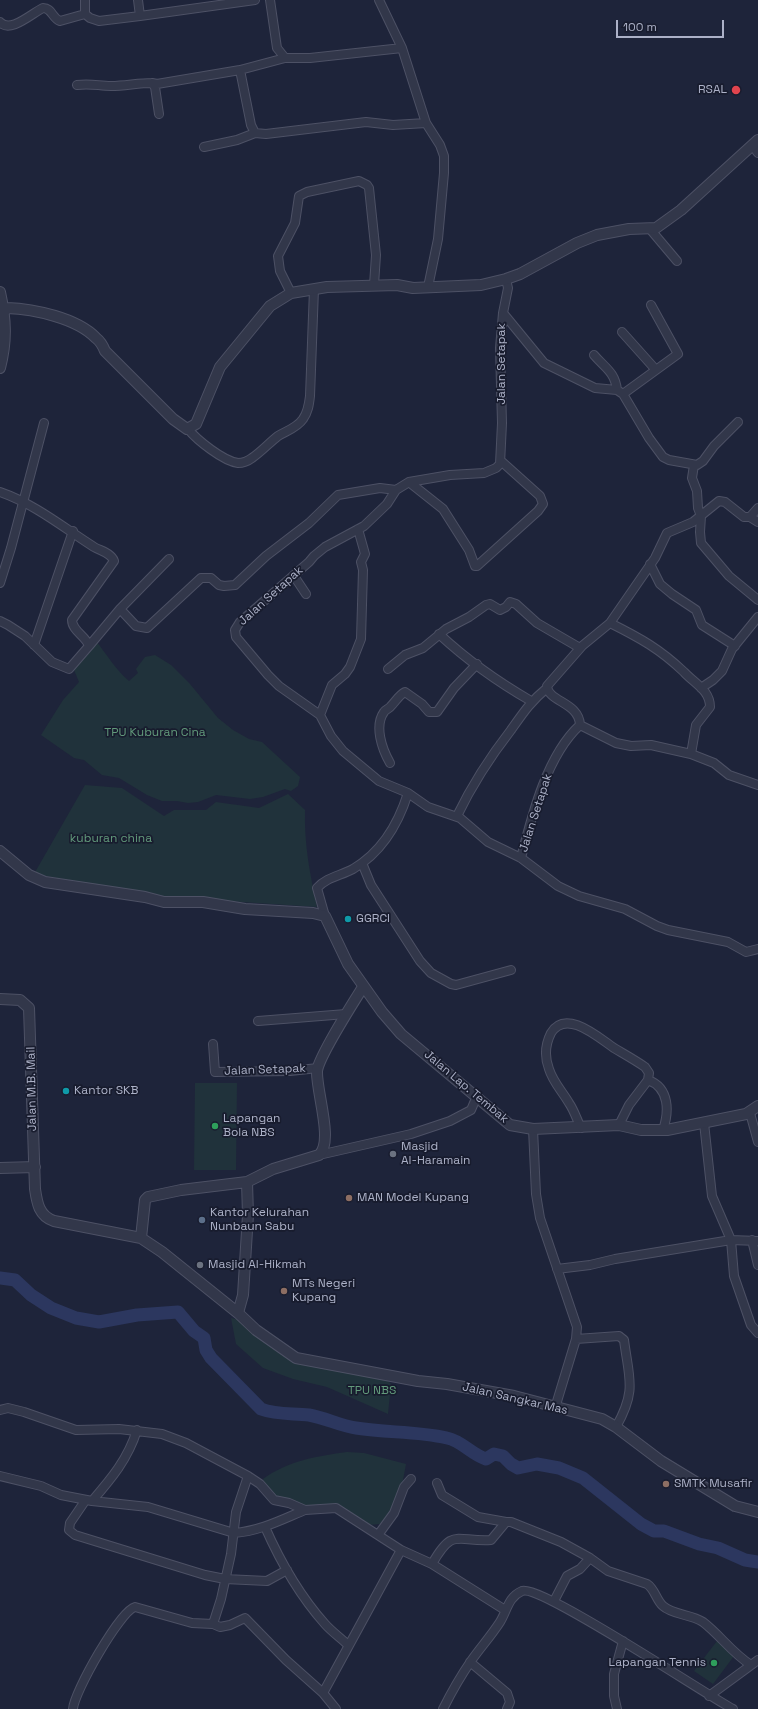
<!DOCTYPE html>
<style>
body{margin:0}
#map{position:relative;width:758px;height:1709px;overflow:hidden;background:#1e243a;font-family:"Space Grotesk",sans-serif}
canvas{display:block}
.scale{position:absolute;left:616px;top:20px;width:108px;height:18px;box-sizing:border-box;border:2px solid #acb1c7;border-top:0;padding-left:5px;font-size:12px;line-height:14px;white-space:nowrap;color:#acb1c7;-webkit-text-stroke:3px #181c2e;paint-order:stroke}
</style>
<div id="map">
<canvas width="758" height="1709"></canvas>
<div class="scale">100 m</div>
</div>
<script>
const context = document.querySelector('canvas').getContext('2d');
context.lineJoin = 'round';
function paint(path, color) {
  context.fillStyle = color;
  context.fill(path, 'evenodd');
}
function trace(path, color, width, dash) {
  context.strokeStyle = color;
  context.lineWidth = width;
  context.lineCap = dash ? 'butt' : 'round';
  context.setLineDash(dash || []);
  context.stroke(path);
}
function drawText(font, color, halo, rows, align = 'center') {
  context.font = font + ' "Space Grotesk",sans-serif';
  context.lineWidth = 3.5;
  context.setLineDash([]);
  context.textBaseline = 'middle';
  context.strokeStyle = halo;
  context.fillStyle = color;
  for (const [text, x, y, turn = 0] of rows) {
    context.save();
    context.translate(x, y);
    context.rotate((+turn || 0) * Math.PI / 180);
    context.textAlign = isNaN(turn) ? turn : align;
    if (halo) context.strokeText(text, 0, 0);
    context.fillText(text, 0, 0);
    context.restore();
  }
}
paint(new Path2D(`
 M96,641C108,656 115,669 129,681L138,673L136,669L145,657L155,655L171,665L190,684L218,718L233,730L249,739L262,742L300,777L298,786L291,791L285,789L263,797L250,799L216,795L198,802L188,803L177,801H162L147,795L119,778L102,775L84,760L74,758L41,735L63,700L79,682L74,670L82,657Z
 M85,785L122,788L164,816L174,810H206L216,802L259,808L288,794L305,810C304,844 310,874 317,907L167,897L34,874Z
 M195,1083H237L236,1170H194Z
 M231,1318L250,1322L288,1351L387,1380L391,1384L388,1414L327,1387L293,1379L263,1368L236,1344Z
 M347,1452L364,1453L406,1464L400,1496L390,1515L380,1524L369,1525L351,1514L304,1507L267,1498L263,1479C288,1461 317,1456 347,1452Z
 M717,1641L734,1656L713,1684L694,1671Z`), '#20323b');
trace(new Path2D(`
 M0,1278L15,1280L31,1295L51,1308L76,1318L99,1322L137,1315L178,1312L194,1331L204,1338L206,1350L211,1358L261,1409C277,1415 293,1413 309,1415C326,1418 340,1426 356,1428C387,1433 416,1431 447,1438C462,1441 471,1454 486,1459L494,1454L503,1456L511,1464L518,1468L537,1464L559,1468L583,1478L641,1524L654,1531H664L699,1544L718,1548L745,1560L758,1562`), '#2c375f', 13);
const minor = new Path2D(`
 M85,0V14L90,18L99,21L140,16
 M138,0L140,16L255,0
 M270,0L277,48L285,58
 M379,0L402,48L426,123L440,145L444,156V173L438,239L428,287
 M0,22C10,34 32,13 43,8C52,8 52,18 60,21L85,14
 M240,70L251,125L255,133L266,134L366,122L393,125L426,123
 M152,83L157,84L240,70L285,58H310L402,48
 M77,85C91,83 99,86 111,86C125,86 138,83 152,83L155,87L159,114
 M752,145L758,153
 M204,147L237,140L255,133
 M650,229L677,261
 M506,279L508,288L503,313L544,363L595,388L617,390L623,394L649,438L663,457L669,460L697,465L703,461L714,446L738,422
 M291,293L280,271L278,256L295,223L299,196L307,192L359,181L367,185L369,188L376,255L374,285
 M503,313L500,348L502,423L500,464L496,468L484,473L450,475L409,482L396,490L387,504L364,526L325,547L314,556L309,562L240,622L235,630L236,637L268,675L279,686L320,715L331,736L343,751L379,781L408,793L428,807L460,818L488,842L521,858L558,886L579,896L625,909L657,926L668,930L728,942L746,952L758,949
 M622,332L656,370
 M594,355C605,368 615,372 617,390
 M623,394L678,354L651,305
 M188,429C197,440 223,461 238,463C243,463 248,461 252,458C261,452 269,443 278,436C286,431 297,428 303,419C308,412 309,405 310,396L314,289
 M694,465L692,478L697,491L698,508L701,516L700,532L701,543L729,576L758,600
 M409,482L443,509L469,550L475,566H477L538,511L543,504L540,496L501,461
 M0,492C35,504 64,528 94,547C101,551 111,553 114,561L72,620C72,631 86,636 89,646L69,669L52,662L25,636L8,625L0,621
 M758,508L750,517H744L725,502L719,501L693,522L667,533L655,558L610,623L582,646L547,686C548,702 579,702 580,725L616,743L631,746L651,745L691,754L714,763L729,775L758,785
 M750,517L758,522
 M650,564L660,584L672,594L696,610L702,625L735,646
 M294,576L306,594
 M0,583L11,548L44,423
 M120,609L136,626L147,628L201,578H211L219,585L224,586L235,585L266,556L309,523L338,495L380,488L396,490
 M610,623C640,638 660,649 684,672C695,684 710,690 710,707L696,725L691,754
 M439,634C467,660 498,682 531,701
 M34,645L73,531
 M89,646L120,609L169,559
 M388,669L405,655L423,648L446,629L469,617L486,605L490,604L500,610L506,607L510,602L516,604L537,623L580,648
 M701,688L713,680L722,671L732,649L758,617
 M320,715L332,685L345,674L350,667L361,639L363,570L361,562L365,554L358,529
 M390,763C382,749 374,726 384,712C386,709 389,709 391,706C396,701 399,695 405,692L422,704L429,712H437L454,688L477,664
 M457,816C472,785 490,757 511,730C523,713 531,701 547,688
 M521,858C532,815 547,755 580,725
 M362,863L371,885L420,961L431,973L451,984L456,985L511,970
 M325,916L317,888C327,877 340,876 353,869C382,852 398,825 408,793
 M258,1021L346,1014
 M213,1044L215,1072L290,1071L318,1068
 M648,1080C670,1088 669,1112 663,1130
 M750,1113L758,1142
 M704,1123L712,1196L731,1240L734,1276L751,1325L758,1333
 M581,1128C577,1120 574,1110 569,1103C562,1091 553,1082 549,1069C544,1056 545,1045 551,1033C566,1008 599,1038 614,1048C624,1054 635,1060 645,1067L649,1073L648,1080L629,1105L619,1125
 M533,1129L536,1194L540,1218L577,1327L576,1339L555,1408
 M319,1155L411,1134L450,1121L471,1110L477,1096
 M752,1240L758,1265
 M557,1269L590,1265L615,1259L731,1240L758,1241
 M576,1339L619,1336L624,1340C629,1379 637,1390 616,1427
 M0,1410L8,1408L24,1412L76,1430L119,1429L162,1434L186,1443L248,1476L260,1484L274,1500L289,1503L305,1510L336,1508L401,1550
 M0,1476L41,1486L61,1495L92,1501C111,1479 128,1459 137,1430
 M437,1483L442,1495L478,1517L506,1522
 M85,1501L70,1523L69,1530L75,1535L205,1575L225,1579L267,1581L287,1570
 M92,1501L148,1507L234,1533C260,1531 281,1520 305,1510
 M265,1527C280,1561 300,1596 325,1624C332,1632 341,1638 348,1645
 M378,1535L394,1513L404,1487L411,1479
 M432,1564C453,1527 456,1542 491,1540L506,1522H511L561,1542L590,1558L608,1571L647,1584C655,1589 656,1600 663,1606C673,1615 691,1614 703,1622C720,1635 732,1653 751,1665
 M554,1601L567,1576L580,1569L590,1558
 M213,1624L221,1599L231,1554L236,1512L248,1476
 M470,1662L507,1693L510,1702L507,1709
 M323,1693L401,1550L432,1564L505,1610
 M709,1696L758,1660
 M73,1709C74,1692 120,1611 135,1607L192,1623L213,1624L220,1627L230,1625L245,1618L286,1660L323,1693L336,1709
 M443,1709C451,1693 460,1677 471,1661C480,1648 491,1636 500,1622C507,1611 508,1597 522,1591C540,1584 705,1694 733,1709
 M617,1709L614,1696V1674L623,1641`);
const tertiary = new Path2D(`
 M0,292C6,319 7,341 0,368
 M5,311L7,308C34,309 77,318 96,338C100,341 103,346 105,351L173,419L187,429L196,424L220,367L270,306L291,293L327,287L397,285L413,288L481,285L506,279L520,274L577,243L597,235L629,229L656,228L681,210L758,140
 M0,851L29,875L45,882L145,897L164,902H203L245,909L313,913L325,916L348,964L382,1012L401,1034L510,1125L533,1129L619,1125L641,1130H667L746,1114L758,1106
 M363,987C353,1003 319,1056 317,1071C316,1091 334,1142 319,1155L273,1169L247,1182L181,1190L148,1197L145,1200L141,1238L162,1252L238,1313L256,1330L296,1358L418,1381L447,1384L514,1396L602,1419L616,1427L661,1461L735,1506L758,1512
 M0,999L20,1000L29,1008L35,1189C37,1203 39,1216 54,1221L141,1238
 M0,1168L35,1167
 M238,1313L243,1295L248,1215L247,1182`);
trace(minor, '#4d5165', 10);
trace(tertiary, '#4d5165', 12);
trace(minor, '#32374a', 8);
trace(tertiary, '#32374a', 10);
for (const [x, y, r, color] of [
 [736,90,5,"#e0444e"],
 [348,919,4,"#0f9aa8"],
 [66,1091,4,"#0f9aa8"],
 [215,1126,4,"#2e9e5b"],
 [393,1154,4,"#6b7280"],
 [349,1198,4,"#8d6e63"],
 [202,1220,4,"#5c6f8a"],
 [200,1265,4,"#6b7280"],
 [284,1291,4,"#8d6e63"],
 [666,1484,4,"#8d6e63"],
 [714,1663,4,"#2e9e5b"]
]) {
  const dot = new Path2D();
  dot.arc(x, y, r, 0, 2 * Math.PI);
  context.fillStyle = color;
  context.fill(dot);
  trace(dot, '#181c2e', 1.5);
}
drawText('12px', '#acb1c7', '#181c2e', [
 ["RSAL",727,90,"right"],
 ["GGRCI",356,919],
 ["Kantor SKB",74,1091],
 ["Lapangan",223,1119],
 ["Bola NBS",223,1133],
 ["Masjid",401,1147],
 ["Al-Haramain",401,1161],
 ["MAN Model Kupang",357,1198],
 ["Kantor Kelurahan",210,1213],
 ["Nunbaun Sabu",210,1227],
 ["Masjid Al-Hikmah",208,1265],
 ["MTs Negeri",292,1284],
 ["Kupang",292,1298],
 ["SMTK Musafir",674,1484],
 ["Lapangan Tennis",706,1663,"right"]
], 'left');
drawText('12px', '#acb1c7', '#181c2e', [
 ["Jalan Setapak",502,364,-90],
 ["Jalan Setapak",271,596,-42],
 ["Jalan Setapak",536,813,-72],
 ["Jalan Setapak",265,1070,-2],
 ["Jalan Lap. Tembak",466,1087,40],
 ["Jalan M.B. Mail",32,1089,-91],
 ["Jalan Sangkar Mas",515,1399,13]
]);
drawText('12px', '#629a7b', '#181c2e', [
 ["TPU Kuburan Cina",155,733],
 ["kuburan china",111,839],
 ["TPU NBS",372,1391]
]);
</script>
